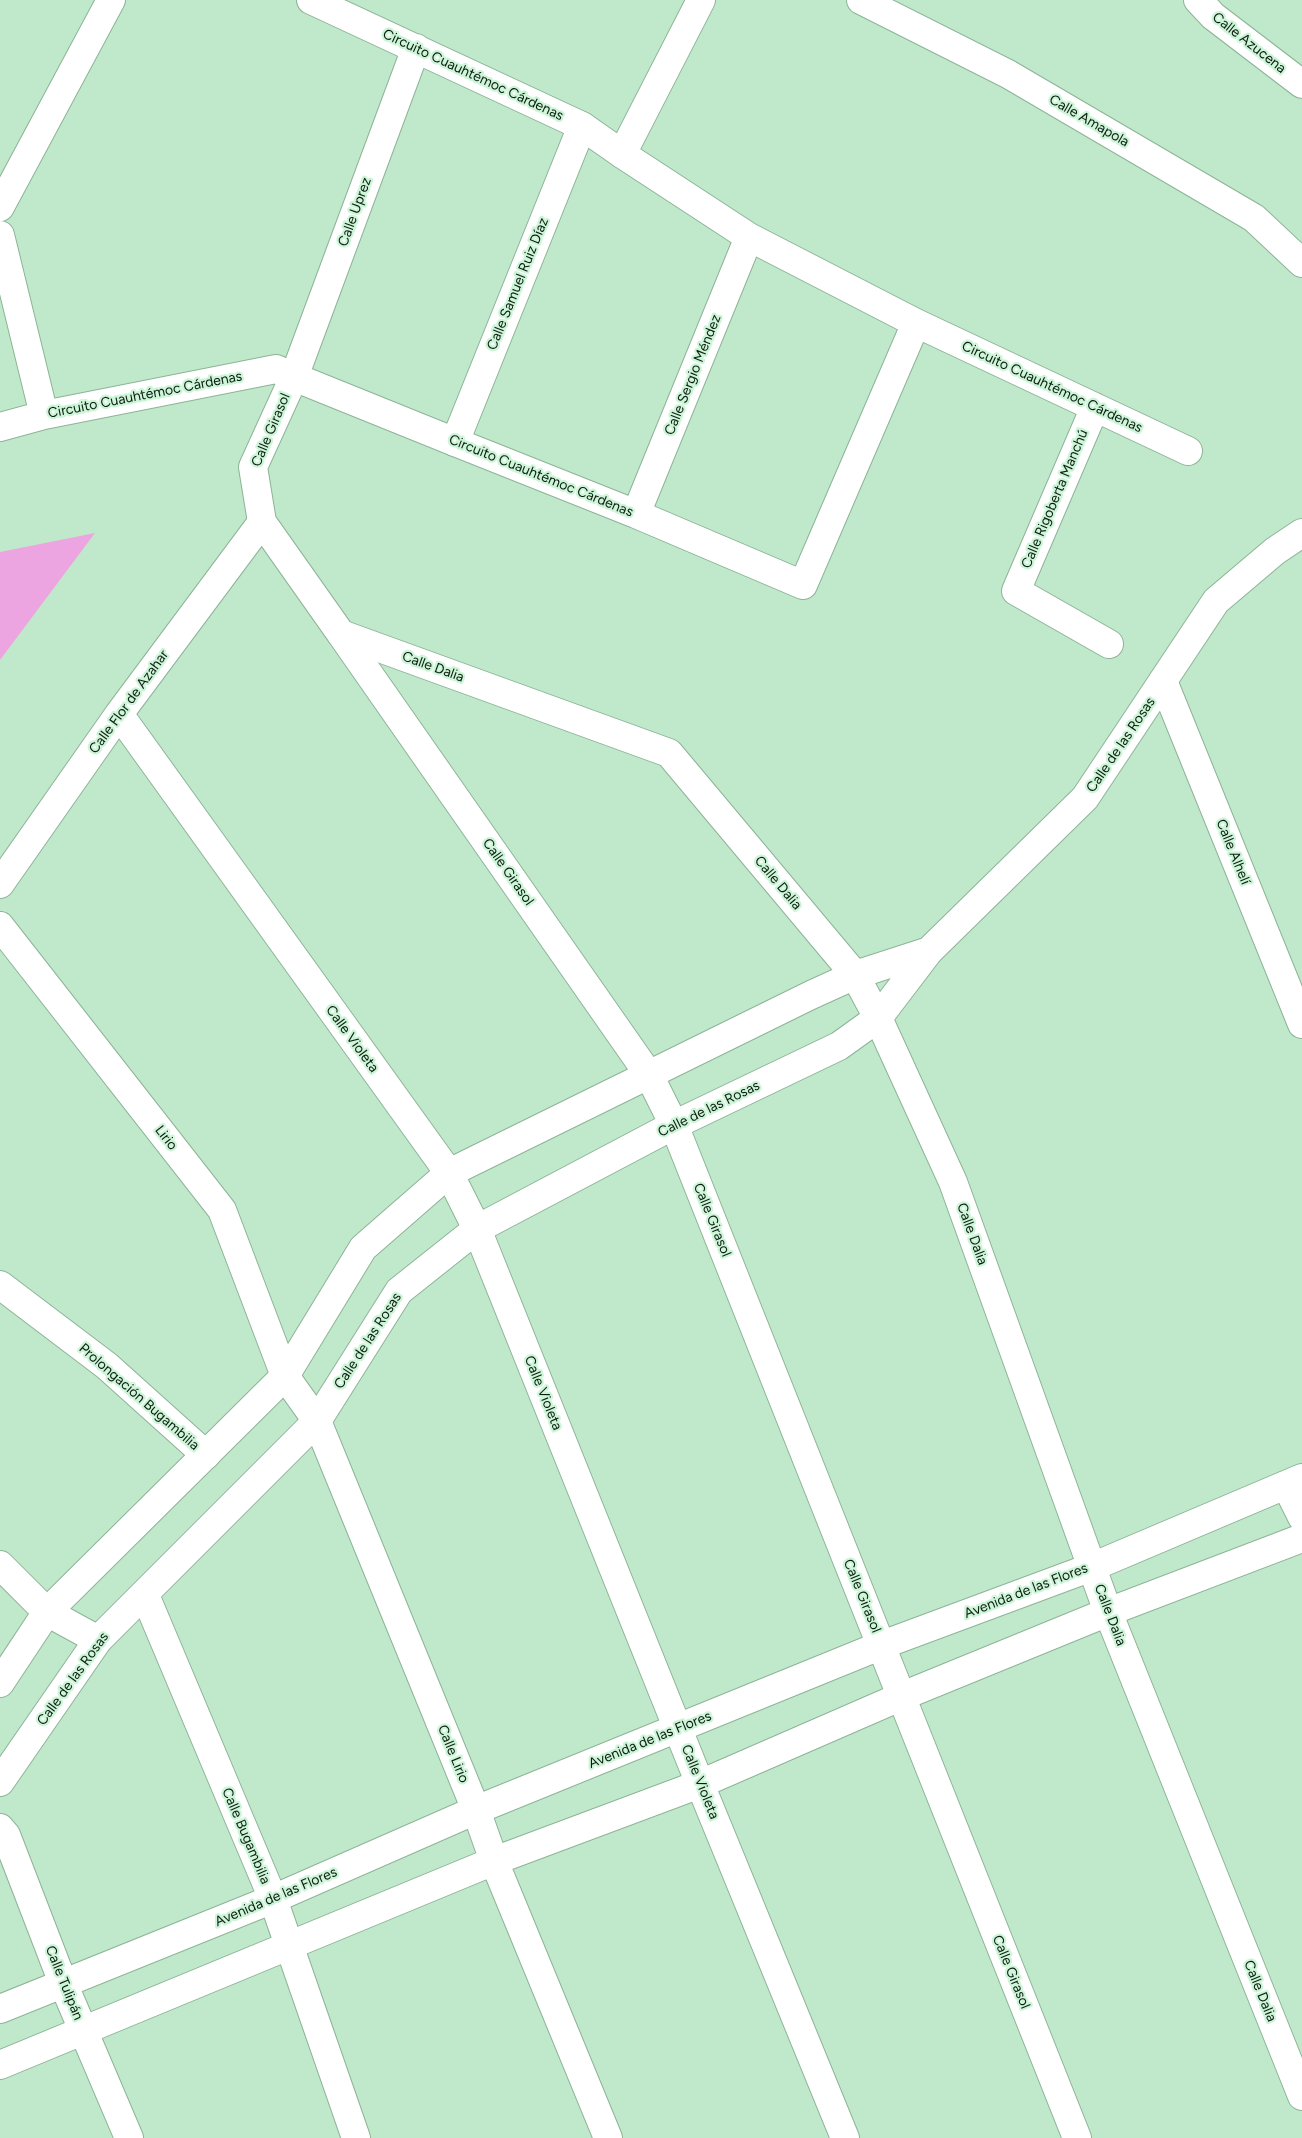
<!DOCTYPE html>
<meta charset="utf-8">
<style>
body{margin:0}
canvas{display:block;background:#c0e8ca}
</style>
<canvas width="1302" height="2138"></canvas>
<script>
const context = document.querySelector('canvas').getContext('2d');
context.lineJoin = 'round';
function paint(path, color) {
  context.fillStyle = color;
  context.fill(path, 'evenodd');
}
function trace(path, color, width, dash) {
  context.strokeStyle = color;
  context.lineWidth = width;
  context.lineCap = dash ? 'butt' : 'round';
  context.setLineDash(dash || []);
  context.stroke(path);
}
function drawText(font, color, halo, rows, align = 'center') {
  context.font = font + ' Figtree,sans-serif';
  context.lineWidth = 4.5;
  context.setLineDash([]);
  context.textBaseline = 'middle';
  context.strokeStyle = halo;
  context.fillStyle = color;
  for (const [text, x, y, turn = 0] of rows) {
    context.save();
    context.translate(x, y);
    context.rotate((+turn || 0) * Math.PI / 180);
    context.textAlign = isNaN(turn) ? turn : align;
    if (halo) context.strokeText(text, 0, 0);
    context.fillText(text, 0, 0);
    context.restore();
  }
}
paint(new Path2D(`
 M95,533L0,660V552Z`), '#eda5e1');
const street = new Path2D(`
 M311,0L582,126
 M1198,0L1213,16L1302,84
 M622,154L749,237L916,323L1188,451
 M0,207L111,0
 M0,235L44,415
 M1095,407L1016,591L1109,644
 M0,427L44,415L276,369L294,377L416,48
 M455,442L636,514L803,585L916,323
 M636,514L749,237
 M341,634L649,1075L674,1125L1077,2138
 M1163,681L1302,1024
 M119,714L449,1173L477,1229L700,1784L845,2138
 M0,884L119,714L262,522
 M0,926L222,1210L285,1376L317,1421L476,1810L494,1861L608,2138
 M0,1285L107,1366L206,1455
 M1286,1485L1302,1517
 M0,1565L47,1612L98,1640
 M145,1595L273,1899L356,2138
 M1108,1612L1302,2096
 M0,1828L6,1835L63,1983L129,2138`);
const secondary = new Path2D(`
 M701,0L622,154L582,126L455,442L294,377L253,467L262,522L341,634L669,753L855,975L878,1018L953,1182L1108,1612
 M861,0L1008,74L1254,218L1302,263
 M0,1683L47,1612L285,1376L363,1248L449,1173L811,995L855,975L929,951
 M0,1782L98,1640L317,1421L399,1291L477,1229L674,1125L839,1046L878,1018L929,951L1085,798L1216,601L1275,551L1302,533
 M0,2009L273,1899L476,1810L882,1645L1092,1567L1302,1478
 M0,2065L494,1861L700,1784L900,1697L1108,1612L1302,1538`);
trace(street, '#8db497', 30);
trace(secondary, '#8db497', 30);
trace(street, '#fff', 28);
trace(secondary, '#fff', 28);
drawText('14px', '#0d1c12', '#cdf5d7', [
 ["Calle Azucena",1249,43,38],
 ["Circuito Cuauhtémoc Cárdenas",473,75,25],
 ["Calle Amapola",1089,121,30],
 ["Calle Uprez",355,212,-70],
 ["Calle Samuel Ruiz Díaz",518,284,-68],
 ["Calle Sergio Méndez",693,375,-68],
 ["Circuito Cuauhtémoc Cárdenas",1052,387,25],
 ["Circuito Cuauhtémoc Cárdenas",145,395,-11],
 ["Calle Girasol",271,430,-67],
 ["Circuito Cuauhtémoc Cárdenas",541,476,22],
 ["Calle Rigoberta Manchú",1055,499,-67],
 ["Calle Dalia",433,667,20],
 ["Calle Flor de Azahar",129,702,-54],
 ["Calle de las Rosas",1121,745,-56],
 ["Calle Alhelí",1233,852,68],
 ["Calle Girasol",508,872,55],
 ["Calle Dalia",778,883,50],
 ["Calle Violeta",352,1039,54],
 ["Calle de las Rosas",709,1109,-26],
 ["Lirio",166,1138,52],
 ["Calle Girasol",712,1220,68],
 ["Calle Dalia",972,1234,70],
 ["Calle de las Rosas",368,1341,-57],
 ["Calle Violeta",543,1393,68],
 ["Prolongación Bugambilia",139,1397,41],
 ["Avenida de las Flores",1026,1591,-21],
 ["Calle Girasol",862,1596,68],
 ["Calle Dalia",1110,1615,69],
 ["Calle de las Rosas",73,1679,-54],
 ["Avenida de las Flores",650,1740,-22],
 ["Calle Lirio",453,1754,68],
 ["Calle Violeta",700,1782,68],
 ["Calle Bugambilia",246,1836,67],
 ["Avenida de las Flores",276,1897,-23],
 ["Calle Girasol",1011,1972,68],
 ["Calle Tulipán",64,1983,68],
 ["Calle Dalia",1260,1991,68]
]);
</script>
